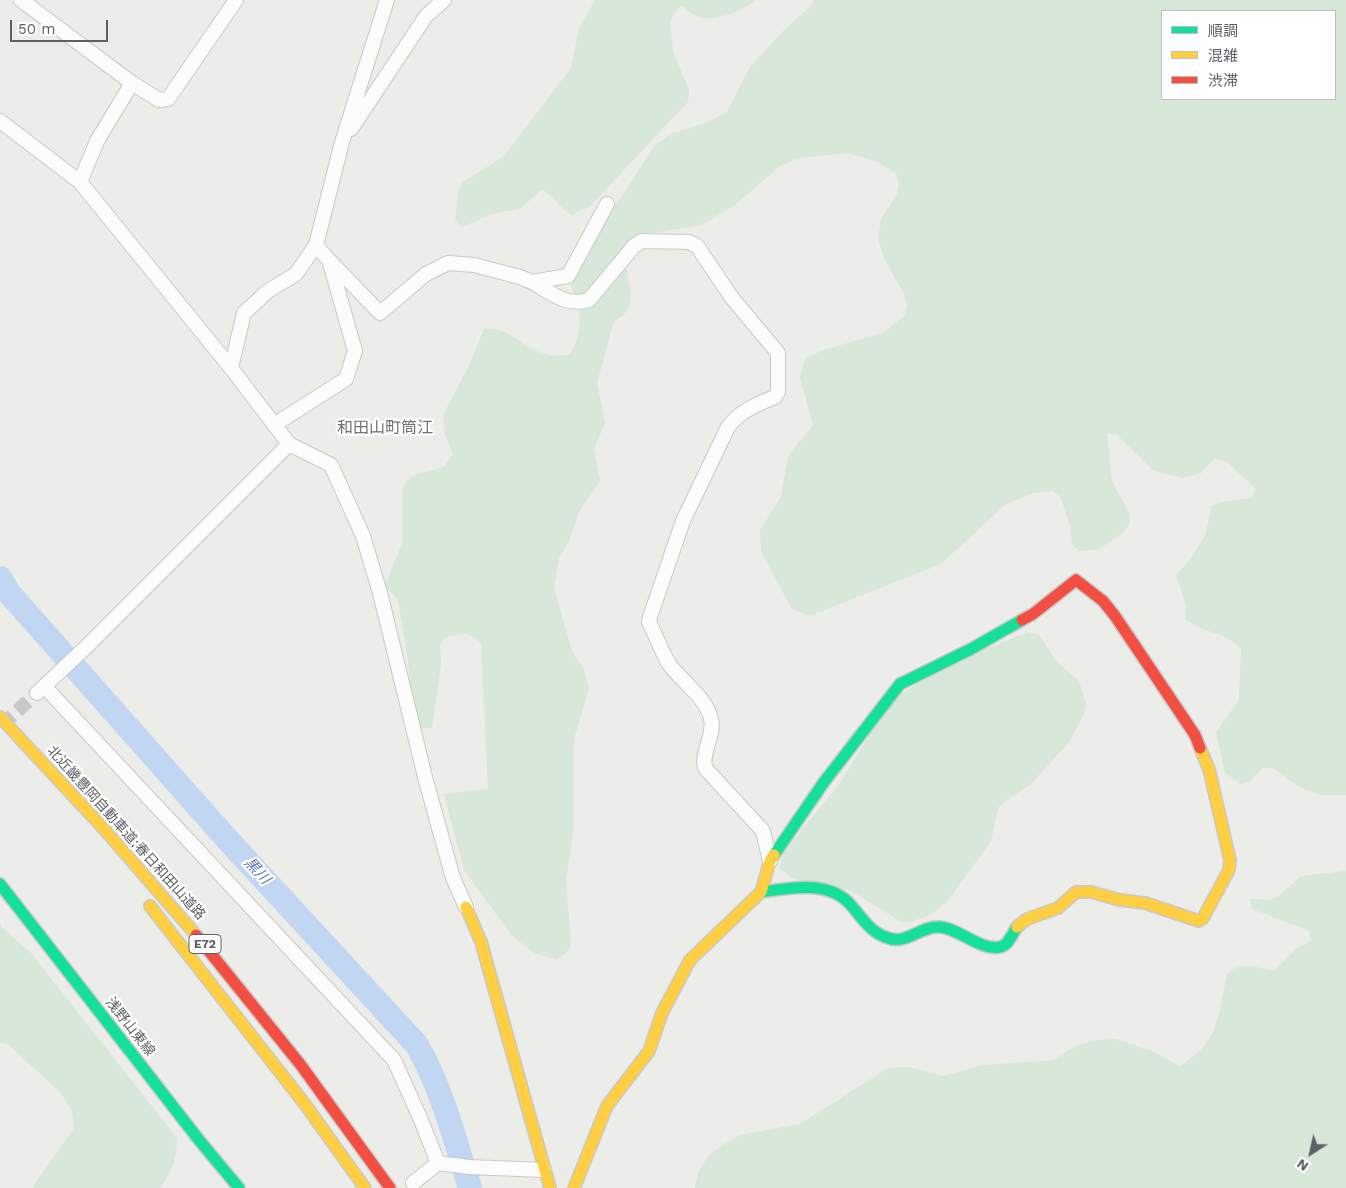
<!DOCTYPE html>
<meta charset="utf-8">
<style>
body{margin:0}
#map{position:relative;width:1346px;height:1188px;overflow:hidden;background:#ecece8;font-family:"Work Sans","Noto Sans JP",sans-serif}
canvas{display:block}
.legend{position:absolute;left:1161px;top:10px;width:175px;height:90px;box-sizing:border-box;background:#fff;border:1px solid #bfbfc1;margin:0;padding:6px 9px;list-style:none;font-size:15px;color:#5e6065}
.legend li{display:flex;align-items:center;gap:10px;height:25px}
.legend b{width:25px;border:1px solid #bfbfc1}
.north{position:absolute;left:1286px;top:1128px;width:50px;height:50px;-webkit-text-stroke:4px #fff;paint-order:stroke;rotate:215deg;font-size:14px;font-weight:700;line-height:20px;text-align:center;color:#5e6065}
.north::after{content:'';display:block;margin:auto;width:18px;height:22px;background:#5e6065;clip-path:polygon(50% 0,100% 100%,50% 72%,0 100%)}
.scale{position:absolute;left:10px;top:20px;width:98px;height:22px;box-sizing:border-box;border:2px solid #5e6065;border-top:0;padding-left:6px;font-size:15px;line-height:18px;white-space:nowrap;color:#5e6065;-webkit-text-stroke:4px #fff;paint-order:stroke}
</style>
<div id="map">
<canvas width="1346" height="1188"></canvas>
<ul class="legend">
<li><b style="height:6px;background:#16e098"></b>順調</li>
<li><b style="height:6px;background:#ffcf43"></b>混雑</li>
<li><b style="height:6px;background:#f24e42"></b>渋滞</li>
</ul>
<div class="north">N</div>
<div class="scale">50 m</div>
</div>
<script>
const context = document.querySelector('canvas').getContext('2d');
context.lineJoin = 'round';
function paint(path, color) {
  context.fillStyle = color;
  context.fill(path, 'evenodd');
}
function trace(path, color, width, dash) {
  context.strokeStyle = color;
  context.lineWidth = width;
  context.lineCap = dash ? 'butt' : 'round';
  context.setLineDash(dash || []);
  context.stroke(path);
}
function drawText(font, color, halo, rows, align = 'center') {
  context.font = font + ' "Work Sans","Noto Sans JP",sans-serif';
  context.lineWidth = 4.5;
  context.setLineDash([]);
  context.textBaseline = 'middle';
  context.strokeStyle = halo;
  context.fillStyle = color;
  for (const [text, x, y, turn = 0] of rows) {
    context.save();
    context.translate(x, y);
    context.rotate((+turn || 0) * Math.PI / 180);
    context.textAlign = isNaN(turn) ? turn : align;
    if (halo) context.strokeText(text, 0, 0);
    context.fillText(text, 0, 0);
    context.restore();
  }
}
paint(new Path2D(`
 M595,0H755C743,11 715,22 699,17C693,15 687,9 682,6L674,13L670,22L673,52L689,90L688,102L590,206L573,215C559,209 555,196 541,190L520,209L490,214L463,227L455,221L458,192L462,183L504,156L571,68L579,28Z
 M813,0H1346V795H1320L1298,786L1273,768H1262L1250,782L1241,784L1225,773L1216,732L1239,700L1241,649C1227,632 1202,633 1185,619L1186,605L1176,575L1189,561L1205,536L1212,506L1221,502L1251,498L1256,489L1226,461L1214,459L1201,473L1183,478L1154,471L1117,435L1107,433L1112,481L1130,515L1129,525L1123,533L1099,549L1079,551L1072,544L1070,525L1060,496L1052,491L1032,493L1005,505L941,564L809,616L791,608L761,551L760,530L781,497L788,456L813,425L800,378L805,359L823,350L883,333L905,315L907,305L904,294L884,258L878,239L881,219L897,194L899,183L896,174L878,162L848,153L798,158L780,166L735,205L701,225L641,235C637,243 627,254 627,263C626,287 642,307 614,321L597,383L605,423L594,449L600,481L579,512L569,541L559,558L554,588L572,651L583,668L589,688L574,739L573,833L566,881L571,945L566,953L557,959L536,954L512,936L464,870L444,794L488,789L481,643C469,630 462,634 445,637L440,645L441,665L432,728H421L414,720L407,654L398,600L385,586L403,541L402,490L406,481L414,475L444,467L453,454L445,435L443,415L470,364L484,329C504,326 514,340 531,348C543,355 555,357 569,355C579,342 581,323 579,307C577,296 571,294 571,280L597,226L623,195L654,146L671,134L708,122L727,112L750,67L783,31L812,5ZM1162,11H1335V99H1162Z
 M1029,632L1039,635L1057,662L1079,681L1086,704L1084,714L1069,742L1030,785L1005,801L998,808L991,841L947,902L930,915L911,922H901L852,891L793,879L779,868L785,851L839,784L864,744L880,708L951,662Z
 M1346,871V1188H695L698,1173L708,1156L723,1145L740,1135L800,1124L888,1068L909,1067L943,1076L983,1065L1053,1060L1078,1045L1097,1040L1116,1039L1154,1052L1179,1066C1219,1045 1219,1013 1227,974C1241,960 1257,968 1274,971L1295,950L1312,940L1309,931L1252,909L1250,899L1270,900L1279,896L1301,876Z
 M0,922L1,927L31,953L177,1138C176,1159 173,1171 160,1188H32L74,1128L72,1111L61,1093L9,1045L0,1042Z`), '#d7e7d8');
trace(new Path2D(`
 M0,578L9,593L226,838L417,1045C442,1089 455,1140 470,1188`), '#c1d6f2', 24);
trace(new Path2D(`
 M2,725L37,693`), '#c8c9c7', 14, [14, 7]);
const street = new Path2D(`
 M21,0L132,83L159,100L168,99L236,0
 M0,121L80,182L231,368L289,444L331,465L363,536L380,593L426,781L453,878L466,907
 M351,129L426,16L444,0
 M80,182L97,141L132,83
 M316,245L326,257L380,313L426,274L448,263L474,265L520,277L532,282L568,276L607,204
 M532,282C551,293 567,307 589,300L634,246L642,241L689,242L697,246L732,298L778,353V392L775,397C757,404 740,411 728,427L683,521L650,617L649,622C656,635 661,651 669,664C682,682 706,697 711,719C715,736 701,751 705,768L763,831L770,861
 M231,368L244,313L268,291L296,274L316,245L342,142L387,0
 M274,425L346,379L355,351L330,263
 M44,686L394,1060L421,1120L438,1163
 M37,693L85,648L289,444
 M413,1183L438,1163L469,1167L544,1170`);
const fast = new Path2D(`
 M774,855L824,782L900,684L971,649L1022,620
 M0,884L199,1140L239,1188
 M761,892C788,888 827,880 849,903C861,916 869,932 888,938C906,945 921,926 939,927C959,928 980,951 1000,947C1009,945 1012,934 1017,927`);
const slow = new Path2D(`
 M0,717L104,829L196,935
 M150,906L304,1103L365,1188
 M466,907L481,942L550,1188
 M1017,927L1027,919L1058,908L1076,892H1091L1120,900L1145,903L1199,921L1203,918L1229,870L1230,860L1209,769L1200,748
 M574,1188L607,1106L649,1051L662,1013L690,960L761,892L770,861L774,855`);
const jam = new Path2D(`
 M1022,620L1033,614L1076,580L1103,601L1115,616L1195,735L1200,748
 M196,935L300,1064L390,1188`);
trace(street, '#c8c8c8', 16);
trace(fast, '#c8c8c9', 14);
trace(slow, '#c8c8c9', 14);
trace(jam, '#c8c8c9', 14);
trace(street, '#fcfcfc', 14);
trace(fast, '#16e098', 11);
trace(slow, '#ffcf43', 11);
trace(jam, '#f24e42', 11);
for (const [x, y, w] of [
 [205,944,32]
]) {
  const box = new Path2D();
  box.roundRect(x - w / 2, y - 9.5, w, 19, 4);
  context.fillStyle = '#fff';
  context.fill(box);
  trace(box, '#5e6065', 1);
}
drawText('bold 12px', '#5e6065', null, [
 ["E72",205,944]
]);
drawText('14px', '#5e6065', '#fff', [
 ["北近畿豊岡自動車道;春日和田山道路",126,833,48],
 ["浅野山東線",130,1027,52]
]);
drawText('italic 15px', '#5376b8', '#fff', [
 ["黒川",257,871,47]
]);
drawText('16px', '#6f7277', '#fff', [
 ["和田山町筒江",385,428]
]);
</script>
